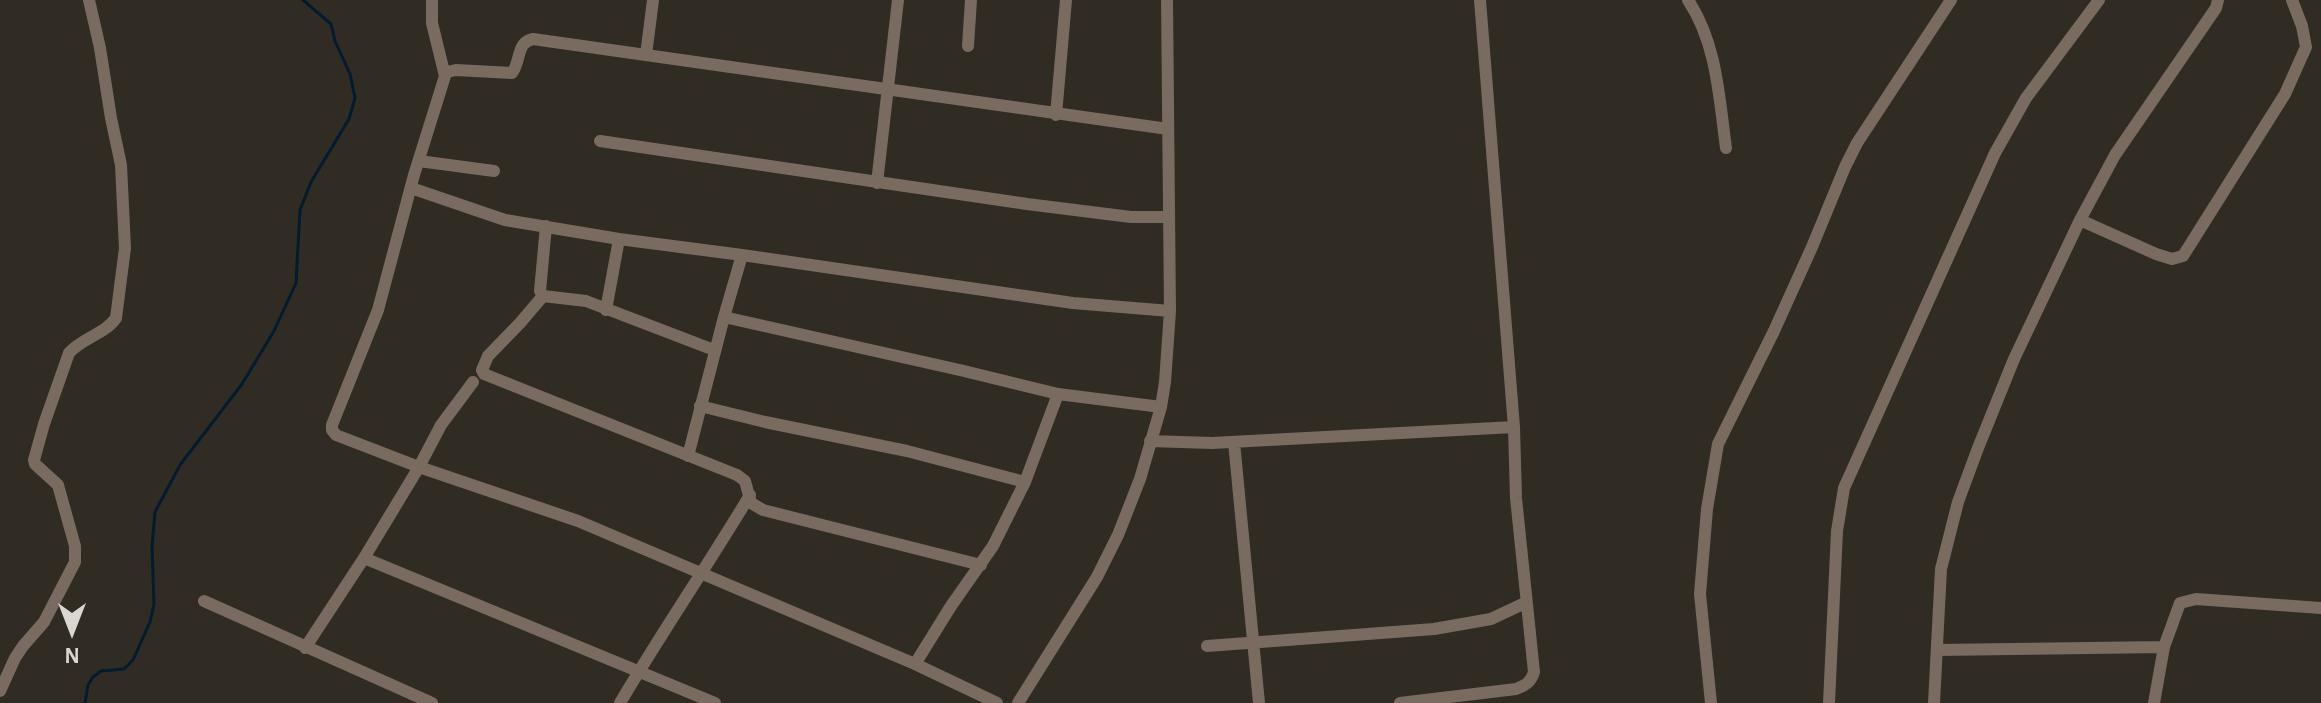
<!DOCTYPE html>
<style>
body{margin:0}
#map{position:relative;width:2321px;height:703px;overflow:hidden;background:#312c23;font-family:"Alegreya Sans",sans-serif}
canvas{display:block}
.north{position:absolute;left:32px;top:591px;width:80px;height:80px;-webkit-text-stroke:6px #312c23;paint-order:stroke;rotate:180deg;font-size:22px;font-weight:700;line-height:32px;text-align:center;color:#dad6d1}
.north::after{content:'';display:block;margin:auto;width:28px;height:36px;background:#dad6d1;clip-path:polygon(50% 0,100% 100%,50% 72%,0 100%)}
</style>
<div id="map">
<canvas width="2321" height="703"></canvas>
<div class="north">N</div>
</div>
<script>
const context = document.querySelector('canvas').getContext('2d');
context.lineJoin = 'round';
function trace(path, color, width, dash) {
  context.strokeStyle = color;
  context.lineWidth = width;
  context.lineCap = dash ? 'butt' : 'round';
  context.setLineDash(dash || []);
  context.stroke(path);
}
trace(new Path2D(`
 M85,703L88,685L93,677L101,671L124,669L133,660L150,622L154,604L152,546L155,512L180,465L242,384L274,331L296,283L300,210L311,182L349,119L355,98L350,74L335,41L331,24L303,0`), '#011b31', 3);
trace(new Path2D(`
 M432,0V23L445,76
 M1688,0C1717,44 1719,97 1726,148
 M968,46L971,0
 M646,55L653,0
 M1056,115L1066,0
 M600,141L1027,204L1131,217H1169
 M419,161L494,171
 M877,183L898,0
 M411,188L505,220L619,239L742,255L1073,303L1170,311
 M2080,220L2156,254L2172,259L2183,256L2285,94L2306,47L2302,26L2292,0
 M546,226L540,291L543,296L586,301L714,350
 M742,255L724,317L964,371L1058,394L1161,407
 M543,296L520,323L488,356L482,370L484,374L737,475L745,481L751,503L763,510L981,565
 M606,310L619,239
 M700,406L765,422L907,451L1025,482
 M1150,441L1212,443L1514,427
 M1234,442L1259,703
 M688,456L724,317
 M364,558L715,703
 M204,601L432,703
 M1207,646L1434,629L1491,619L1525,603
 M2164,647L2180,603L2196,599L2321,608
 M305,648L364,558L419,467L441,425L473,382
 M1937,650L2164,647L2154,703
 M915,664L951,606L993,546L1025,482L1058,394
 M0,691L15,658L23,646L44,622L75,562V546L58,485L35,464L34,460L44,424L69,353C82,338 105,334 116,318L125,248L121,165L111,118L100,48L89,0
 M620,703C662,632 708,565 750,495
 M997,703L915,664L578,521L419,467L336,435L332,430V425L378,310L414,175L445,76L447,72L456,70L512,73C521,62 516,42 533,39L1168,129
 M1018,703L1097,577L1118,535L1140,479L1161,407L1165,382L1170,311L1167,0
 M1400,703L1516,689C1526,685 1531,682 1534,672L1516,498L1514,427L1480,0
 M1711,703L1700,594L1707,509L1718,444L1774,331L1812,247L1845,167L1857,143L1951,0
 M1829,703L1837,531L1844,488L1995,153L2026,98L2099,0
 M1934,703L1941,569L1958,502L1978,448L2014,359L2080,220L2115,155L2216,8L2218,0`), '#7a6b61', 12);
</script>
